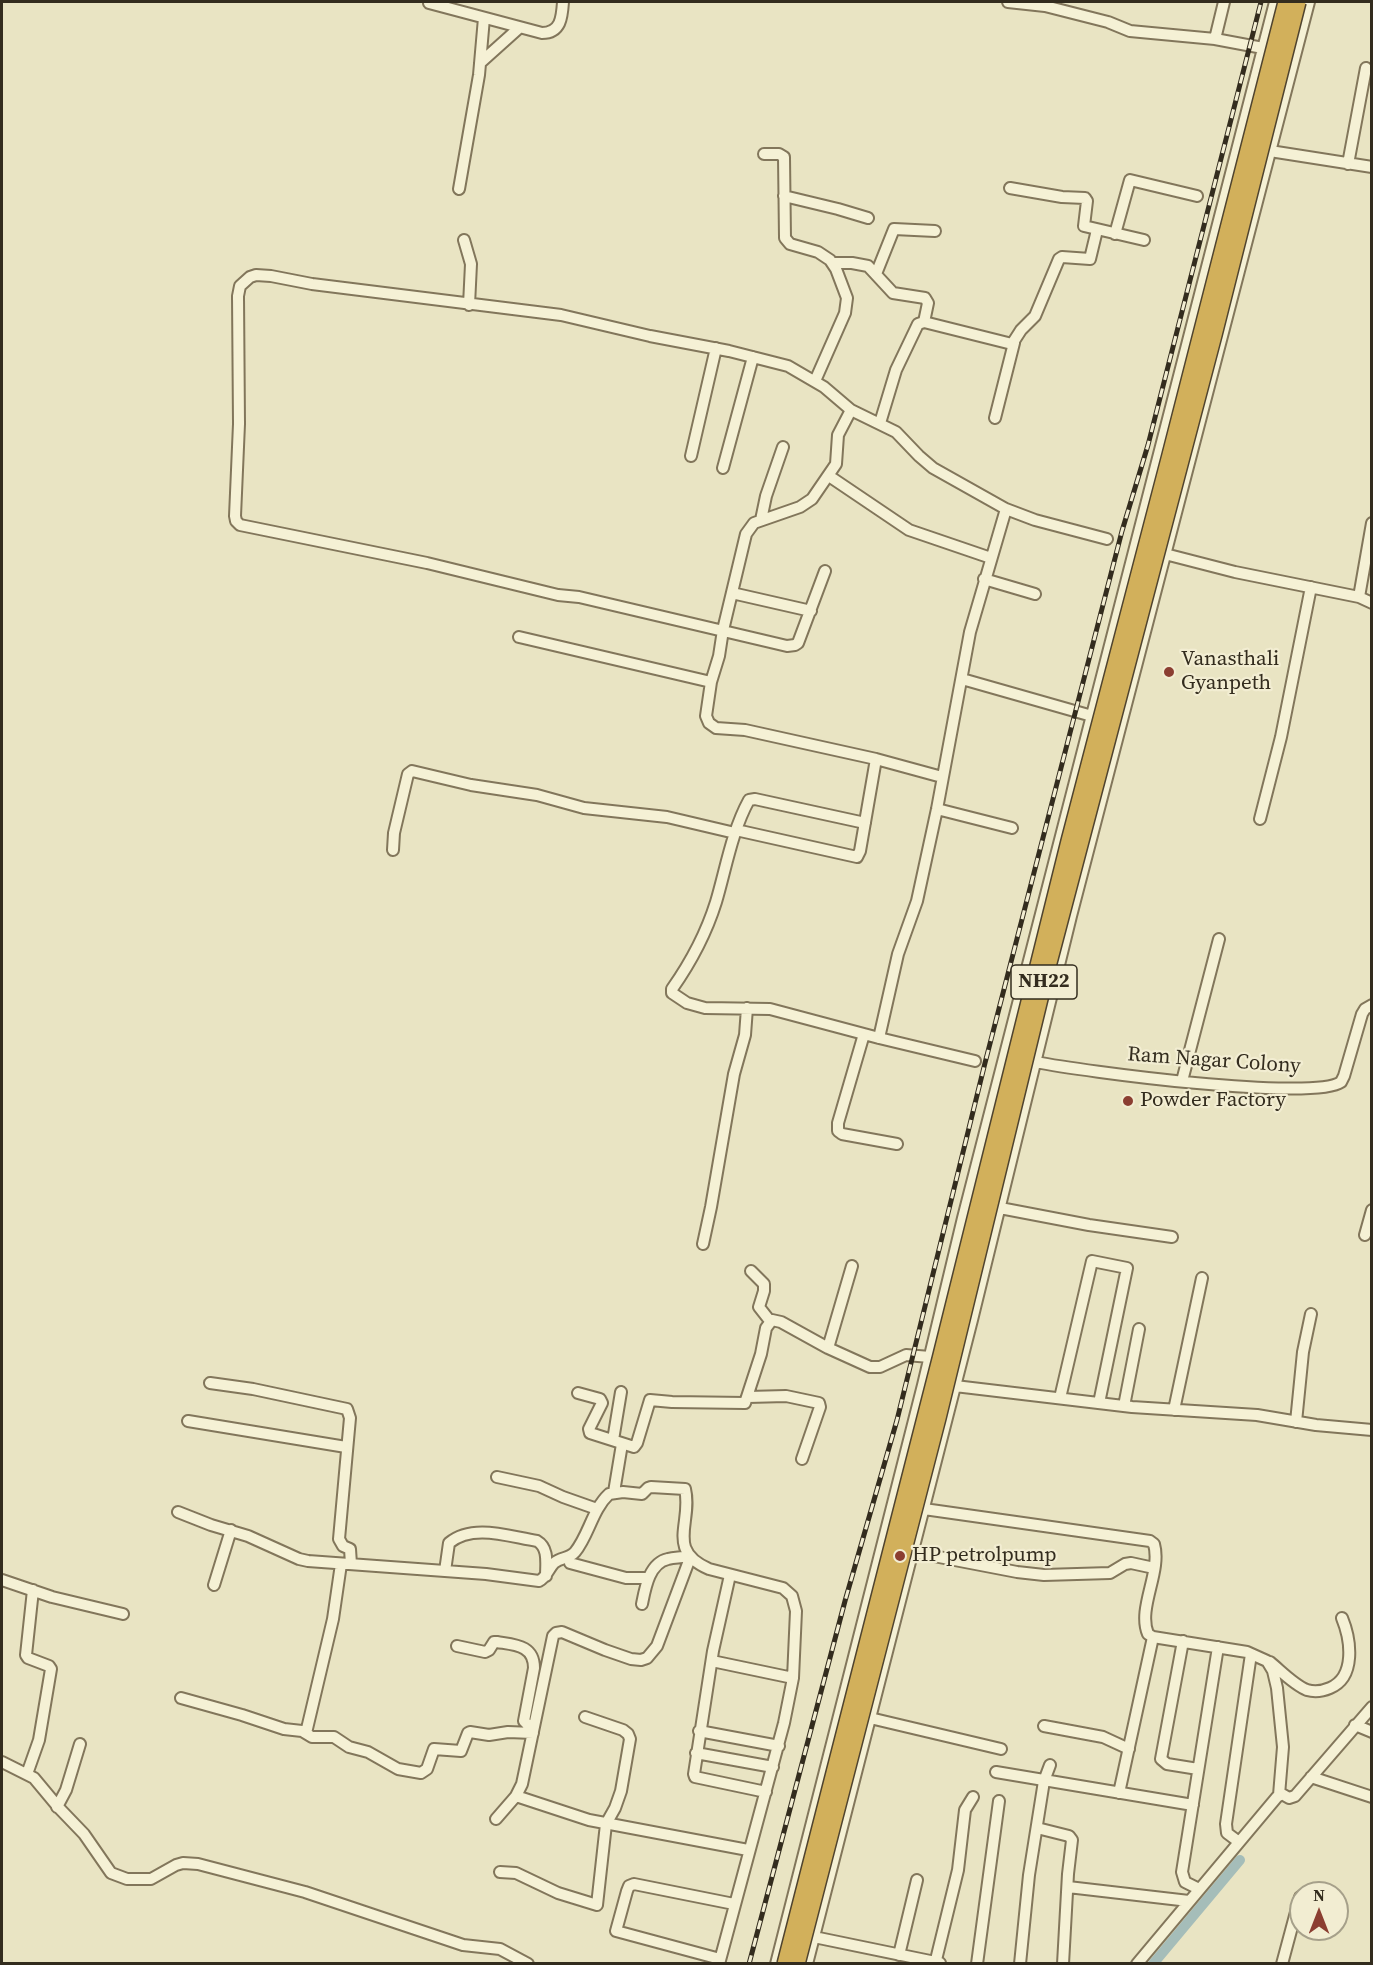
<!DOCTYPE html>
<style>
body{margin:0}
#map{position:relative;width:1373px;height:1965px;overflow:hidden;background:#e9e4c3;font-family:"Source Serif 4",serif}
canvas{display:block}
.frame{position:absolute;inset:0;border:3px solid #332c1e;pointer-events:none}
.north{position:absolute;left:1289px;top:1881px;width:60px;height:60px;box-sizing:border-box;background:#f2edd2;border:2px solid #a6a08a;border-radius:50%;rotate:0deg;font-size:16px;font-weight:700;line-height:24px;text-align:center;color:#332c1e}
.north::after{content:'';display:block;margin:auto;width:21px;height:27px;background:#8b3e31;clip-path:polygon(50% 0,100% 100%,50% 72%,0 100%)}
</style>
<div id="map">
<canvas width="1373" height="1965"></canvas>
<div class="frame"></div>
<div class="north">N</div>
</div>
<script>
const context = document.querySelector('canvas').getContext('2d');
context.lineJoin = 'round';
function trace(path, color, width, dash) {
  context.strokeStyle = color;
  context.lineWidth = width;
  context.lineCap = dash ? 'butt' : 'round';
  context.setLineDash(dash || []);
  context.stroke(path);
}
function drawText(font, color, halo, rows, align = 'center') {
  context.font = font + ' "Source Serif 4",serif';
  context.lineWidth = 4.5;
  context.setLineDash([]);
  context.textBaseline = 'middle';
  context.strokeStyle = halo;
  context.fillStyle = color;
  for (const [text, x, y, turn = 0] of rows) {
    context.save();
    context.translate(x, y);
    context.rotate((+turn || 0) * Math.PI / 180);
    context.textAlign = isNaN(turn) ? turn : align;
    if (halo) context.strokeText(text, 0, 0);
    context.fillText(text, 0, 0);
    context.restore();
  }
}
trace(new Path2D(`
 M1153,1964L1240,1860`), '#a5bdb9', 10);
const minor = new Path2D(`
 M1008,2L1045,6L1108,22L1130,31L1215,39L1263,48
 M429,3L542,33C561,33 562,17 563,2
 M1215,39L1224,2
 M480,63L519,28
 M1270,151L1372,167
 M764,154H779L784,157L785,238L790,244L818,252L830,260L836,269L847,298L845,313L815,381
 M1348,164L1366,68
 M1010,188L1062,197L1085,198L1087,201L1084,226L1144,240
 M459,189L479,75L484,18
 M784,196L838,209L868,218
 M1115,234L1130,180L1197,196
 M464,240L471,264L469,305
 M833,263H852L868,266L893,293L925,298L928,303L924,322
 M876,274L894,229L935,231
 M851,410L838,435L836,464L812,499L800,507L754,523L746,534L723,630L719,656L711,682L706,716L709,723L716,728L745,730L876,759L942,777
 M995,418L1014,343
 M880,423L896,370L918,324L924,322L1012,344L1021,330L1035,316L1059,259L1062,257L1090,259L1097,230
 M691,456L716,348
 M723,468L753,357
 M829,476L909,530L991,558
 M761,520L766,496L783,447
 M1165,554L1235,572L1359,597L1372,603
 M825,571L798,643L795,645L787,646L579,597L558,595L427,563L240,525L236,521L235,516L239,424L238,296L240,286L250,277L256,275L271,276L312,284L561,315L650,336L729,351L788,366L824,387L851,410L896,432L919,456L933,468L1006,509L1035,520L1107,539
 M984,579L1035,594
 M732,593L811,611
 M1359,597L1372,523
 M519,637L711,682
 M962,679L1092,716
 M937,809L1012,828
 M1260,819L1281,737L1311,587
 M865,823L755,799L749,800C732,831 726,868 716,902C706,934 691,962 672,989V993L687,1003L705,1008L770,1009L879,1038L975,1061
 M736,830L857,857L860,851L876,759
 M393,850L394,833L408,774L412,771L471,785L537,795L584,808L667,817L735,833
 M864,1034L838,1123V1131L842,1134L897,1144
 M879,1038L898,954L917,901L937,809L970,632L1006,509
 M1036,1062C1080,1071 1313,1102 1341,1082L1344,1076L1362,1014L1365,1009L1372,1005
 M1182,1081L1219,939
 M1000,1208L1089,1225L1172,1237
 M1365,1235L1372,1210
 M703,1244L711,1207L734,1074L745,1035L747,1008
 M751,1271L764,1284V1291L759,1307L770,1321
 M828,1348L852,1266
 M210,1383L253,1389L347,1409L350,1418L339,1539L343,1546L350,1549L351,1564
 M955,1386L1132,1407L1257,1415L1316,1425L1372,1430
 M578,1393L600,1399L602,1403L589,1429L590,1433L634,1447L637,1443L650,1400L672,1402L745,1403L761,1354L766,1328L772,1320L781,1322L828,1348L870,1367H880L906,1355L930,1357
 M748,1397L786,1396L819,1403L820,1407L802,1459
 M1060,1398L1092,1261L1127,1268L1099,1403
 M1124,1406L1139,1329
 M1174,1410L1202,1278
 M188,1421L346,1447
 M1296,1422L1303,1352L1311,1314
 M613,1440L621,1392
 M497,1477L539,1486L563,1497L597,1509
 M614,1492L622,1444
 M924,1509L1150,1541L1154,1544C1162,1572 1137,1608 1148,1634L1153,1637L1247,1652L1267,1661L1273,1671L1277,1688L1283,1747L1279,1795
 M178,1512L211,1525L248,1536L299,1559L308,1561L486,1574L539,1581C547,1577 548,1569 554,1563C561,1557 569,1559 575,1552C589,1535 592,1510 609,1494L623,1492L642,1494L648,1488L651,1487L685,1489C693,1522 665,1550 709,1569L783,1588L792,1596L796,1611L793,1678L784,1723L719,1964
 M913,1552L1017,1572L1044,1575L1110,1573L1125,1564L1131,1563L1154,1568
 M570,1563L626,1578H648
 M445,1571L449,1543C473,1523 510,1537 537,1541C549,1548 546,1563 546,1576
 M730,1575L713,1651L694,1774L695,1777L766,1792
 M2,1580L52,1597L123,1614
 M214,1585L231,1530
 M642,1604C645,1589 649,1563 668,1559C675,1557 681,1558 688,1556
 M1183,1641L1161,1759L1167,1764L1198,1769
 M457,1646L485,1652L489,1650L494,1642H497C515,1645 534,1645 534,1668L524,1721L528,1725L534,1727
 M712,1661L793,1678
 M1270,1662C1281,1671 1294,1685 1307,1690C1314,1692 1323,1691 1330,1688C1356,1677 1351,1640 1342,1618
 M181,1698L242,1715L284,1729L302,1731L312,1737H334L349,1747L368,1752L398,1769L421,1773L427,1769L434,1749L461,1751L468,1733L470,1732L489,1735L508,1732L533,1733
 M870,1718L1001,1749
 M1355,1725L1372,1732
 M1044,1726L1103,1737L1129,1749
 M699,1731L779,1746
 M306,1733L333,1619L341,1564
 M696,1753L773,1767
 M2,1762L34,1778L59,1808L84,1834L111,1873L127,1879H151L176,1865L183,1863L198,1864L305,1892L463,1945L500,1949L528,1964
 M996,1772L1193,1805
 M27,1774L39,1740L51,1669L49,1666L28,1658L26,1655L33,1590
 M1311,1777L1372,1797
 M1119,1793L1153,1637
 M516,1796L589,1820L748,1850
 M57,1807L66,1790L80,1744
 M496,1819L516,1796L522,1784L553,1636L556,1633L562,1632L605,1650L631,1659L641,1660L647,1658L657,1646L690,1558
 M1037,1828L1069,1836L1072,1840L1068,1874L1063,1964
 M1239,1842L1227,1833L1226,1824L1251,1654
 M500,1872L516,1873L558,1893L597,1905L606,1824L615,1808L621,1791L630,1739L628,1734L623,1730L585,1717
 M1068,1887L1189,1901
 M1199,1889L1185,1882L1182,1872L1218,1647
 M814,1937L940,1963
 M899,1955L917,1880
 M720,1959L616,1931L627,1891L629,1886L634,1884L734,1904
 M776,1964L923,1385L963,1218L1275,2
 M807,1964L972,1320L1071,916L1309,2
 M935,1964L958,1870L965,1810L973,1797
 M977,1964L999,1801
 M1020,1964L1029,1875L1044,1781L1050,1765
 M1137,1964L1277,1797L1282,1794L1289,1798L1295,1796L1372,1707
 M1282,1964L1300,1897`);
trace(minor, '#82765b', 14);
trace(minor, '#f5f1d5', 10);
const rail = new Path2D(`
 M749,1964L845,1601L897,1420L985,1063L1122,531L1148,445L1261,2`);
trace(rail, '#332c1e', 5);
trace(rail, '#f2edd2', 3, [9]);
const highwayBridge = new Path2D(`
 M785,1964L940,1359L1069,841L1170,455L1286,2
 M797,1964L938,1418L1046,974L1214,335L1298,2`);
trace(highwayBridge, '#50442f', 18, []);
trace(highwayBridge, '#d2b05b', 15);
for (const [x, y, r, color] of [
 [1169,672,6,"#8b3e31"],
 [1128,1101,6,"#8b3e31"],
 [900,1556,6,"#8b3e31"]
]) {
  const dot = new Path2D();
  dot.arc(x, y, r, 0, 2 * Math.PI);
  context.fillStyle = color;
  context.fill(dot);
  trace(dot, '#f2edd2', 2);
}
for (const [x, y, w] of [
 [1044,982,66]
]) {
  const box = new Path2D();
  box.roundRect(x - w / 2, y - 17, w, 34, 4.5);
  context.fillStyle = '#f2edd2';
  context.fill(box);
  trace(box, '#332c1e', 1.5);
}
drawText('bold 20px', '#332c1e', null, [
 ["NH22",1044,982]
]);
drawText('21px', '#332c1e', '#f2edd2', [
 ["Vanasthali",1181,660],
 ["Gyanpeth",1181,684],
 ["Powder Factory",1140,1101],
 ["HP petrolpump",912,1556]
], 'left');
drawText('21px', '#332c1e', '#f2edd2', [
 ["Ram Nagar Colony",1214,1061,4]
]);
</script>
